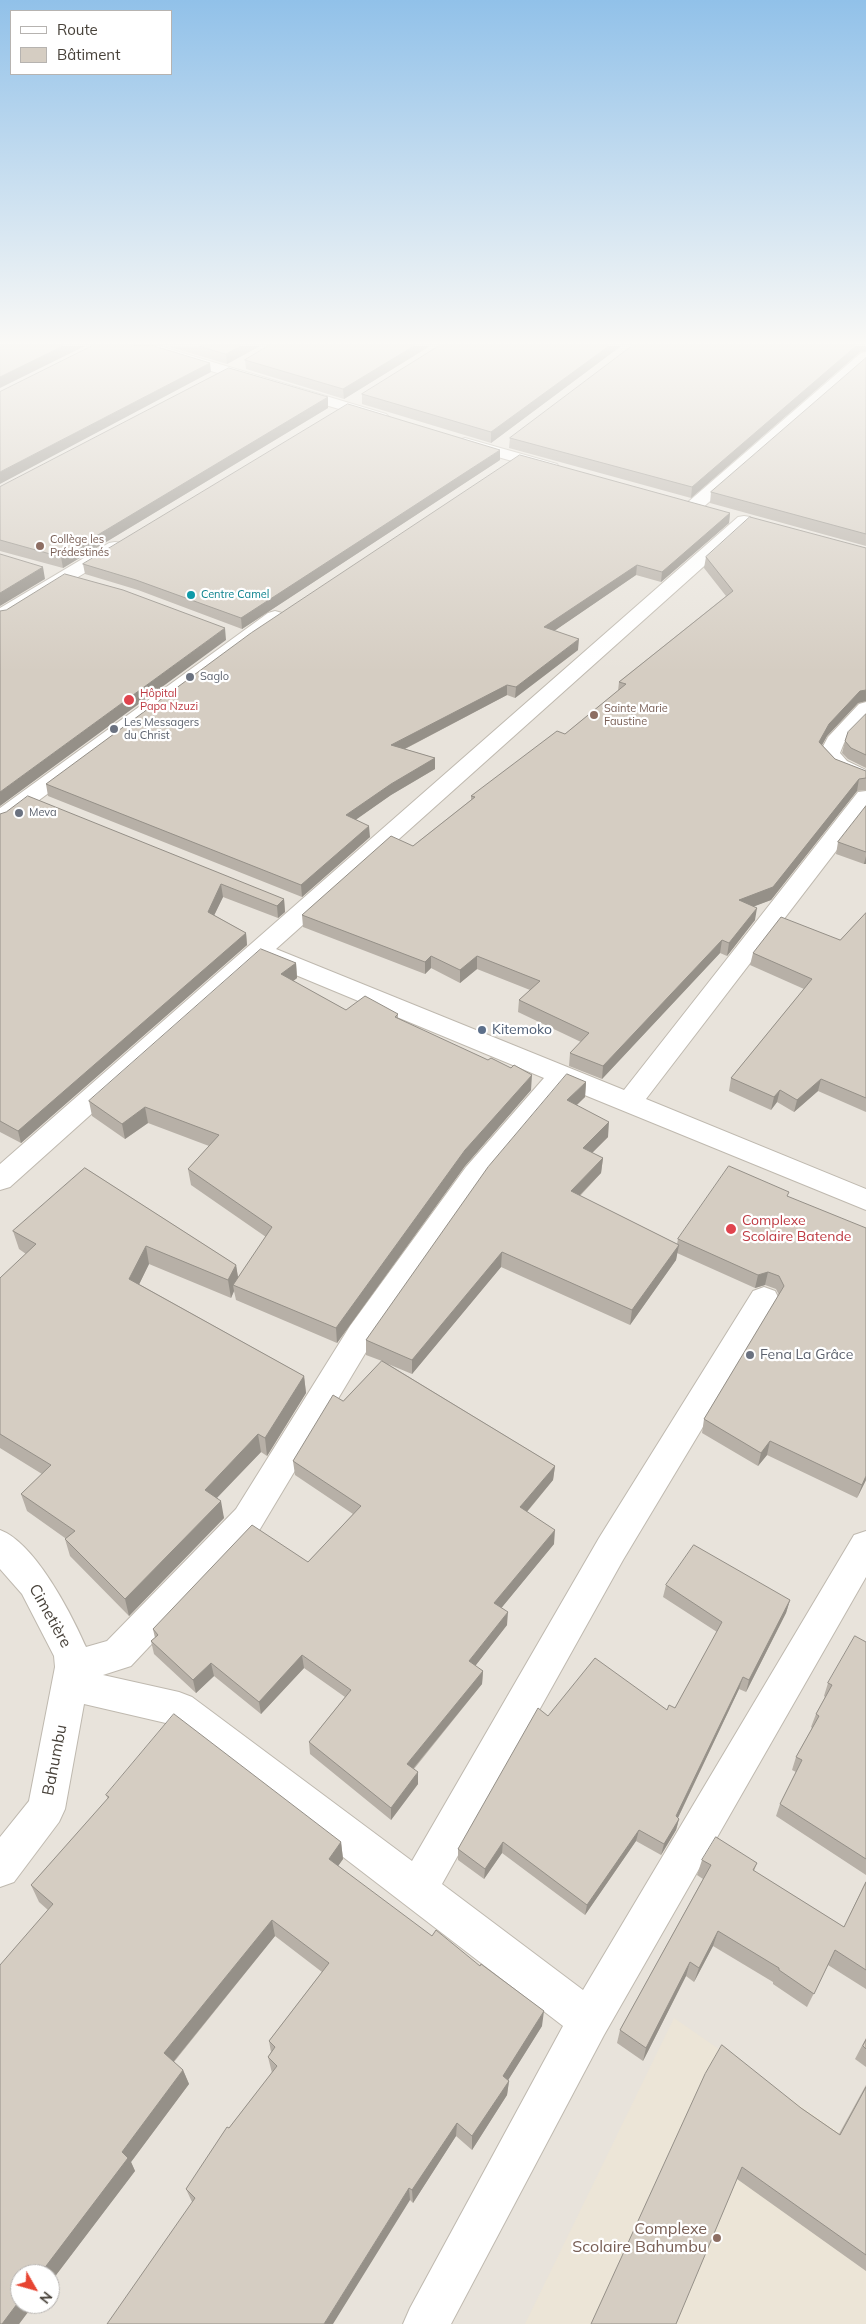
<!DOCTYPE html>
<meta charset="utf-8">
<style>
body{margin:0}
#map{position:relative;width:866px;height:2324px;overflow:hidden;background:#f5f2ec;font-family:Mulish,sans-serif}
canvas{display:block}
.legend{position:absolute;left:10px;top:10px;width:162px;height:65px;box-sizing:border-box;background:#fff;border:1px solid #b6b3b0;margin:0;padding:6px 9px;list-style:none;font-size:15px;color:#48423a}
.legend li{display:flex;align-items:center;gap:10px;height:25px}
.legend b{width:25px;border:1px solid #b6b3b0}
.north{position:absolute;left:10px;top:2264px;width:50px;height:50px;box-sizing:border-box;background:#fff;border:1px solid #b6b3b0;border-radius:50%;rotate:128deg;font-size:14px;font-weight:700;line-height:20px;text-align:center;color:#48423a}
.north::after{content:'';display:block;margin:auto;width:18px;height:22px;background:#e74431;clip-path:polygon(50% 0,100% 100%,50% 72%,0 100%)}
</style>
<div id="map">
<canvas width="866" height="2324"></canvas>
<ul class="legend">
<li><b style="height:6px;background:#fff"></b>Route</li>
<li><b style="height:14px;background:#d5cdc2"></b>Bâtiment</li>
</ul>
<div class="north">N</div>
</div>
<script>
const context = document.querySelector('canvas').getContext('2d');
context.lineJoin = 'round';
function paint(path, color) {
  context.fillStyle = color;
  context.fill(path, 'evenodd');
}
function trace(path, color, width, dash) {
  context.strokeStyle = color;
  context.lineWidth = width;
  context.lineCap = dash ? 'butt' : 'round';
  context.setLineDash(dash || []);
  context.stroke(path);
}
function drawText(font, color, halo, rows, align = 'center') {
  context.font = font + ' Mulish,sans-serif';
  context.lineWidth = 4.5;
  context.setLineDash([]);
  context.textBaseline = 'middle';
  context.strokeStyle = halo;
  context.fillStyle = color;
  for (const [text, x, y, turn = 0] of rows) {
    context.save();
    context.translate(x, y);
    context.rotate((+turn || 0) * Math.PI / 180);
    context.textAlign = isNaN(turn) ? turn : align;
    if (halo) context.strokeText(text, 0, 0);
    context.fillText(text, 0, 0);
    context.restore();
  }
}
paint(new Path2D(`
 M0,346H866V2324H0ZM20,2274H50V2304H20Z`), '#e8e3db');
paint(new Path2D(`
 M674,2018L866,2151V2324H525Z`), '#ece5d7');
const minor = new Path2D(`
 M135,346H159L386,414L389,417L386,420H376L137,349Z
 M866,352V364L700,510H688L686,506L688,502L861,353Z
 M465,438L557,464L559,467L557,470L551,472L459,446L457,443L459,440Z
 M744,516L750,517L753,521L750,525L276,949L624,1090L858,792L866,791V812L646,1099L866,1189V1210L565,1087L486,1181L372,1342L260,1529L131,1666L103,1675L179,1692L192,1697L412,1861L599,1538L753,1291L764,1287L775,1291L779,1299L775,1307L623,1560L442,1884L583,1990L854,1535L866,1531V1577L604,2035L451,2324H403L410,2308L563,2026L170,1724L84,1704L65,1809L59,1822L14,1882L0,1887V1837L29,1801L55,1667L54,1656L22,1594L0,1569V1530C35,1543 71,1613 86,1647L107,1641L236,1509L350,1326L466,1167L544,1078L262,961L10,1187L0,1190V1164L738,517Z
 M115,542L121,543L124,547L121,551L7,620L0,622V608L109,543Z
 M275,611L282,613L284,617L282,621L8,823L0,825V808L268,613Z
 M866,702V720L844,743L840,753L847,761L866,770V784L833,769L819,754L828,737L859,704Z`);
trace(minor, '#bfb9af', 2);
paint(minor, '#fff');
paint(new Path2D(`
 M167,346H260L227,364Z
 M430,346L344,399L246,369L245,360Z
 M621,346L491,443L362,404V394Z
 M860,352L691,498L509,448L510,438Z
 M866,358V546L710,503L711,492Z
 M328,397V408L63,568L0,551V487Z
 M500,460L242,629L138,590L85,574L83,564Z
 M730,513L729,523L661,582L636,575L554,631L578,650L515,698L507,695L405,749L435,758V769L391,795L356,819L370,837L302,897L48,796L46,784Z
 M866,548V701L858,703L827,736L822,745L835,759L866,771V790L857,791L771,900L754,906L755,920L727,956L720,953L602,1079L569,1066L570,1053L581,1042L518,1012L519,1000L530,990L477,969L460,983L431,968L425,974L303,927L302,915L413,846L471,800V796L565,734L618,691L619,682L726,596L704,568L706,557Z
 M866,714V768L848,759L842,753L845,741Z
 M866,806V864H864L836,854L838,842Z
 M0,814L284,899L285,912L278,918L223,897L214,915L246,933L247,945L21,1143L0,1132Z
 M866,913V1112L818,1091L794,1112L777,1102L771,1110L729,1091L731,1078L804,989L750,965L753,953L840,940Z
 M296,963L297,978L293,981L346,1010L398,1014V1018L531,1090L465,1166L337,1343L236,1300L234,1291L231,1298L149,1264L139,1284L304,1376L306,1393L267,1456L261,1452L217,1498L224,1518L129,1616L70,1556L65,1539V1538L27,1511L21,1494L42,1474L0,1448V1278L26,1254L19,1249L13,1231L85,1168L236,1265L238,1278L266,1237L191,1185L188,1169L209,1146L148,1123L125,1139L92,1116L89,1101Z
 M586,1082L585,1097L577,1105L608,1137L592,1153L603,1158L601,1173L580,1196L677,1244L678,1239L788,1196L866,1480L857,1498L767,1455L758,1466L702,1433L704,1419L779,1295L776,1289L765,1285L755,1288L677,1253L676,1260L630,1325L501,1267L412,1374L388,1364L555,1466L553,1480L527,1512L554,1544L501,1608L507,1625L475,1666L483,1671L482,1684L414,1769L418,1784L391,1820L310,1754L309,1742L345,1697L304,1668L261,1714L214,1676L196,1693L154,1654L151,1641L155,1638L153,1629L308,1562L353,1514L295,1475L293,1461L343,1401L382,1361L366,1355V1340Z
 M666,1585L790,1600L786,1613L746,1692L739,1689L678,1818L679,1819L676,1830L661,1855L636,1841L585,1915L502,1853L484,1879L458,1860V1849L548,1716L667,1710L675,1708L717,1632L663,1597Z
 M866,1642V1875L776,1816L780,1804L796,1772L792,1770L796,1757L812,1728L811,1727L816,1714L825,1697L824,1696L828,1683Z
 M106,1795L341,1842L343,1859L338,1866L542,2026L508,2080L509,2081L507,2095L472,2150L456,2136L413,2203L410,2200L192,2202L186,2189L229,2128L272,2073L268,2057L271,2052L269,2041L322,1972L275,1936L174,2062L183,2070L189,2084L131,2162L135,2171L50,2283V2274L34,2304L19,2324H0L48,1910L39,1902L31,1885L108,1799Z
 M702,1860L757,1863L754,1871L844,1927L866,1881V1989L828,1965L807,2007L773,1984V1982L713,1946L694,1982L686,1976L643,2061L617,2043L620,2030L703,1879L697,1875Z
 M866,2038V2067L855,2059Z
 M705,2074L801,2108L839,2134L866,2085V2271L737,2179Z`), '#b7b0a7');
paint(new Path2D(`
 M63,346H85L0,388V377Z
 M241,346H260L227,364L226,354Z
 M414,346H430L344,399L343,389Z
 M609,346H621L491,443V432Z
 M856,346H866V351L860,352L691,498L692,487Z
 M210,363L211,372L0,484V472Z
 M328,397V408L63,568L61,557Z
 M500,450V460L242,629L241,618Z
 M730,513L729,523L661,582L662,572Z
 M637,565L636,575L544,638V627Z
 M43,567L45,579L0,606V593Z
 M225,628L226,640L0,806V792Z
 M579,639L578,650L515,698L516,687Z
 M507,685V695L391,756V745Z
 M866,690V701L858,703L827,736L817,754L819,742L829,724L860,691Z
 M435,758V769L391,795L347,826L346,815L391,784Z
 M859,779L857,791L771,900L737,913L739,900Z
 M369,826L370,837L302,897L301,885Z
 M866,856V864H864Z
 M221,884L223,897L210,924L208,912Z
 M284,899L285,912L278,918L277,906Z
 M757,908L755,920L727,956L729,943Z
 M246,933L247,945L21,1143L18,1131Z
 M722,940L720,953L602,1079L603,1066Z
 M431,956V968L425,974V962Z
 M477,956V969L460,983V970Z
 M296,963L297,978L282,990L281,974Z
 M532,1075L531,1090L465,1166L337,1343L336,1328L465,1150Z
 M821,1079L818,1091L794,1112L797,1100Z
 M586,1082L585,1097L566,1115L567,1100Z
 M780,1090L777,1102L771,1110L774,1097Z
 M145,1107L148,1123L125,1139L122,1124Z
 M609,1122L608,1137L582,1163L583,1148Z
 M603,1158L601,1173L569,1206L571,1191Z
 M679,1245L676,1260L630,1325L632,1310Z
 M146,1246L149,1264L133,1297L129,1279Z
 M502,1252L501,1267L412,1374V1360Z
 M236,1265L239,1283L233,1285L234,1291L231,1298L228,1280Z
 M768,1272L765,1285L755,1288L758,1275Z
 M304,1376L306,1393L267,1456L265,1438Z
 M258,1434L261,1452L208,1507L205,1490Z
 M770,1441L767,1455L758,1466L761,1453Z
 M555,1466L553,1480L519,1521L520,1507Z
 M866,1476V1480L857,1498L862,1485Z
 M221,1501L224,1518L129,1616L125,1599Z
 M555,1530L554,1544L494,1617V1603Z
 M790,1600L786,1613L746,1692L749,1680Z
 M508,1612L507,1625L469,1674V1661Z
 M302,1655L304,1668L261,1714L259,1702Z
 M211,1663L214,1676L196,1693L193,1680Z
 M483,1671L482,1684L407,1776V1764Z
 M743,1677L739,1689L673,1828L676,1816Z
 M418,1772V1784L391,1820V1808Z
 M679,1819L676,1830L661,1855L664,1844Z
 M639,1830L636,1841L585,1915L587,1905Z
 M341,1842L343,1859L331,1876L329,1859Z
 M503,1842L502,1853L484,1879L485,1869Z
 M272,1920L275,1936L169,2067L164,2053Z
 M718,1931L713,1946L694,1982L699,1968Z
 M690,1962L686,1976L643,2061L646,2048Z
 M544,2011L542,2026L502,2090L503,2076Z
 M183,2070L189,2084L131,2162L135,2171L50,2283V2274H40L122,2152Z
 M509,2081L507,2095L472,2150V2136Z
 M457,2123L456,2136L413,2203L412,2190Z
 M409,2188L410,2200L333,2324H324Z
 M20,2300V2304H34L19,2324H2Z`), '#959088');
const building = new Path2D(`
 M0,346H63L0,377Z
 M92,346H154L210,363L0,472V392Z
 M199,346H241L226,354Z
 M268,346H414L343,389L245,360Z
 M439,346H609L491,432L362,394Z
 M632,346H856L692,487L510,438Z
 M866,358V534L711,492Z
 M229,368L328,397L61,557L0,540V487Z
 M348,404L500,450L241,618L136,580L83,564Z
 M520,455L730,513L662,572L637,565L544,627L579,639L516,687L507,685L391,745L435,758L391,784L346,815L369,826L301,885L46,784L251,633Z
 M750,517L866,548V690L860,691L829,724L819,742L835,759L866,771V778L859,779L773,887L739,900L757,908L729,943L722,940L603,1066L570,1053L589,1033L519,1000L540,981L477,956L460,970L431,956L425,962L302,915L391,836L413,846L475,797L471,796L557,731L565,734L626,684L619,682L733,591L706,557Z
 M0,554L43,567L0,593Z
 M65,574L123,590L225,628L0,792V611L6,610Z
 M866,714V755L851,748L845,741L848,732Z
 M28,796L284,899L277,906L221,884L208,912L246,933L18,1131L0,1121V814L6,812Z
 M866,806V852L838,842Z
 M866,913V1098L821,1079L797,1100L780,1090L774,1097L731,1078L812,979L753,953L781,917L840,940Z
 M261,949L296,963L281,974L346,1010L365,996L398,1014L395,1017L488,1060L491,1058L511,1068L514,1065L532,1075L465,1150L336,1328L233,1285L272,1227L188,1169L219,1135L145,1107L122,1124L89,1101Z
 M567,1074L586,1082L567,1100L609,1122L583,1148L603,1158L571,1191L679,1245L632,1310L502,1252L412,1360L366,1340L488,1167Z
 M729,1166L789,1192L787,1196L866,1228V1476L862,1485L770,1441L761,1453L704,1419L784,1286L779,1276L768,1272L758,1275L678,1239Z
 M85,1168L236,1265L228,1280L146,1246L129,1279L304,1376L265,1438L258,1434L205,1490L221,1501L125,1599L65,1539L75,1531L21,1494L51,1465L0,1434V1278L36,1244L13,1231Z
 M382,1361L555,1466L520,1507L555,1530L494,1603L508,1612L469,1661L483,1671L407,1764L418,1772L391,1808L309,1742L351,1690L302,1655L259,1702L211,1663L193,1680L151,1641L158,1635L153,1629L252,1525L308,1562L361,1506L293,1461L333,1395L343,1401Z
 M694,1545L790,1600L749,1680L743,1677L676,1816L679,1819L664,1844L639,1830L587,1905L503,1842L485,1869L458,1849L538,1708L548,1716L595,1658L667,1710L669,1705L675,1708L722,1622L666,1585Z
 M855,1636L866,1642V1859L780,1804L802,1760L796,1757L819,1716L816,1714L832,1685L828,1683Z
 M174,1714L341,1842L329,1859L432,1936L436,1930L480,1966L481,1964L544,2011L503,2076L509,2081L472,2136L457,2123L412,2190L409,2188L324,2324H107L195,2198L186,2189L227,2127L229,2128L277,2066L268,2057L275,2047L269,2041L329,1963L272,1920L164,2053L183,2070L122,2152L128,2158L40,2274H20V2300L2,2324H0V1965L53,1904L31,1885L109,1797L106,1795Z
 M716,1837L757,1863L753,1870L844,1927L866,1882V1970L835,1950L814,1994L779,1970V1968L718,1931L699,1968L690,1962L646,2048L620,2030L711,1865L702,1860Z
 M866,2040V2049L863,2046Z
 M722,2045L801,2108L840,2135L866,2087V2255L742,2167L676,2324H591L705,2074Z`);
paint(building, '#d5cdc2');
trace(building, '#959088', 1);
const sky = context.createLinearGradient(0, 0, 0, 672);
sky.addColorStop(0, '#91c1e9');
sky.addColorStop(0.51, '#faf9f6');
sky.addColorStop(1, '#faf9f600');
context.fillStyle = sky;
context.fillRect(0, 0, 866, 672);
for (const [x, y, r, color] of [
 [40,546,5,"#8d6e63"],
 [191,595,5,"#0f9aa8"],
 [190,677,5,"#6b7280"],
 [129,700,6,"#e0444e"],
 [594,715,5,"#8d6e63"],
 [114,729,5,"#6b7280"],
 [19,813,5,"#6b7280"],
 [482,1030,5,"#5c6f8a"],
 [731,1229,6,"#e0444e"],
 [750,1355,5,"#6b7280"],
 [717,2238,5,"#8d6e63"]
]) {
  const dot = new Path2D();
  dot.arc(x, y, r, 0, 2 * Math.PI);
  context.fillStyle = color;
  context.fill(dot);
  trace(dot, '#fff', 2);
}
drawText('11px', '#785e54', '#fff', [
 ["Collège les",50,540],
 ["Prédestinés",50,553],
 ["Sainte Marie",604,709],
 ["Faustine",604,722]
], 'left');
drawText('11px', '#0d838f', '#fff', [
 ["Centre Camel",201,595]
], 'left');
drawText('11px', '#5b616d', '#fff', [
 ["Saglo",200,677],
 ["Les Messagers",124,723],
 ["du Christ",124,736],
 ["Meva",29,813]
], 'left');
drawText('11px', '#be3a42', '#fff', [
 ["Hôpital",140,694],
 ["Papa Nzuzi",140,707]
], 'left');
drawText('14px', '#4e5e75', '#fff', [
 ["Kitemoko",492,1030]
], 'left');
drawText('14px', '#be3a42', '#fff', [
 ["Complexe",742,1221],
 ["Scolaire Batende",742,1237]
], 'left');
drawText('14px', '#5b616d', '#fff', [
 ["Fena La Grâce",760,1355]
], 'left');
drawText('16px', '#48423a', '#fff', [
 ["Cimetière",50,1616,61],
 ["Bahumbu",55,1760,-79]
]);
drawText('16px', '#785e54', '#fff', [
 ["Complexe",707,2229],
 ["Scolaire Bahumbu",707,2247]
], 'right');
</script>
